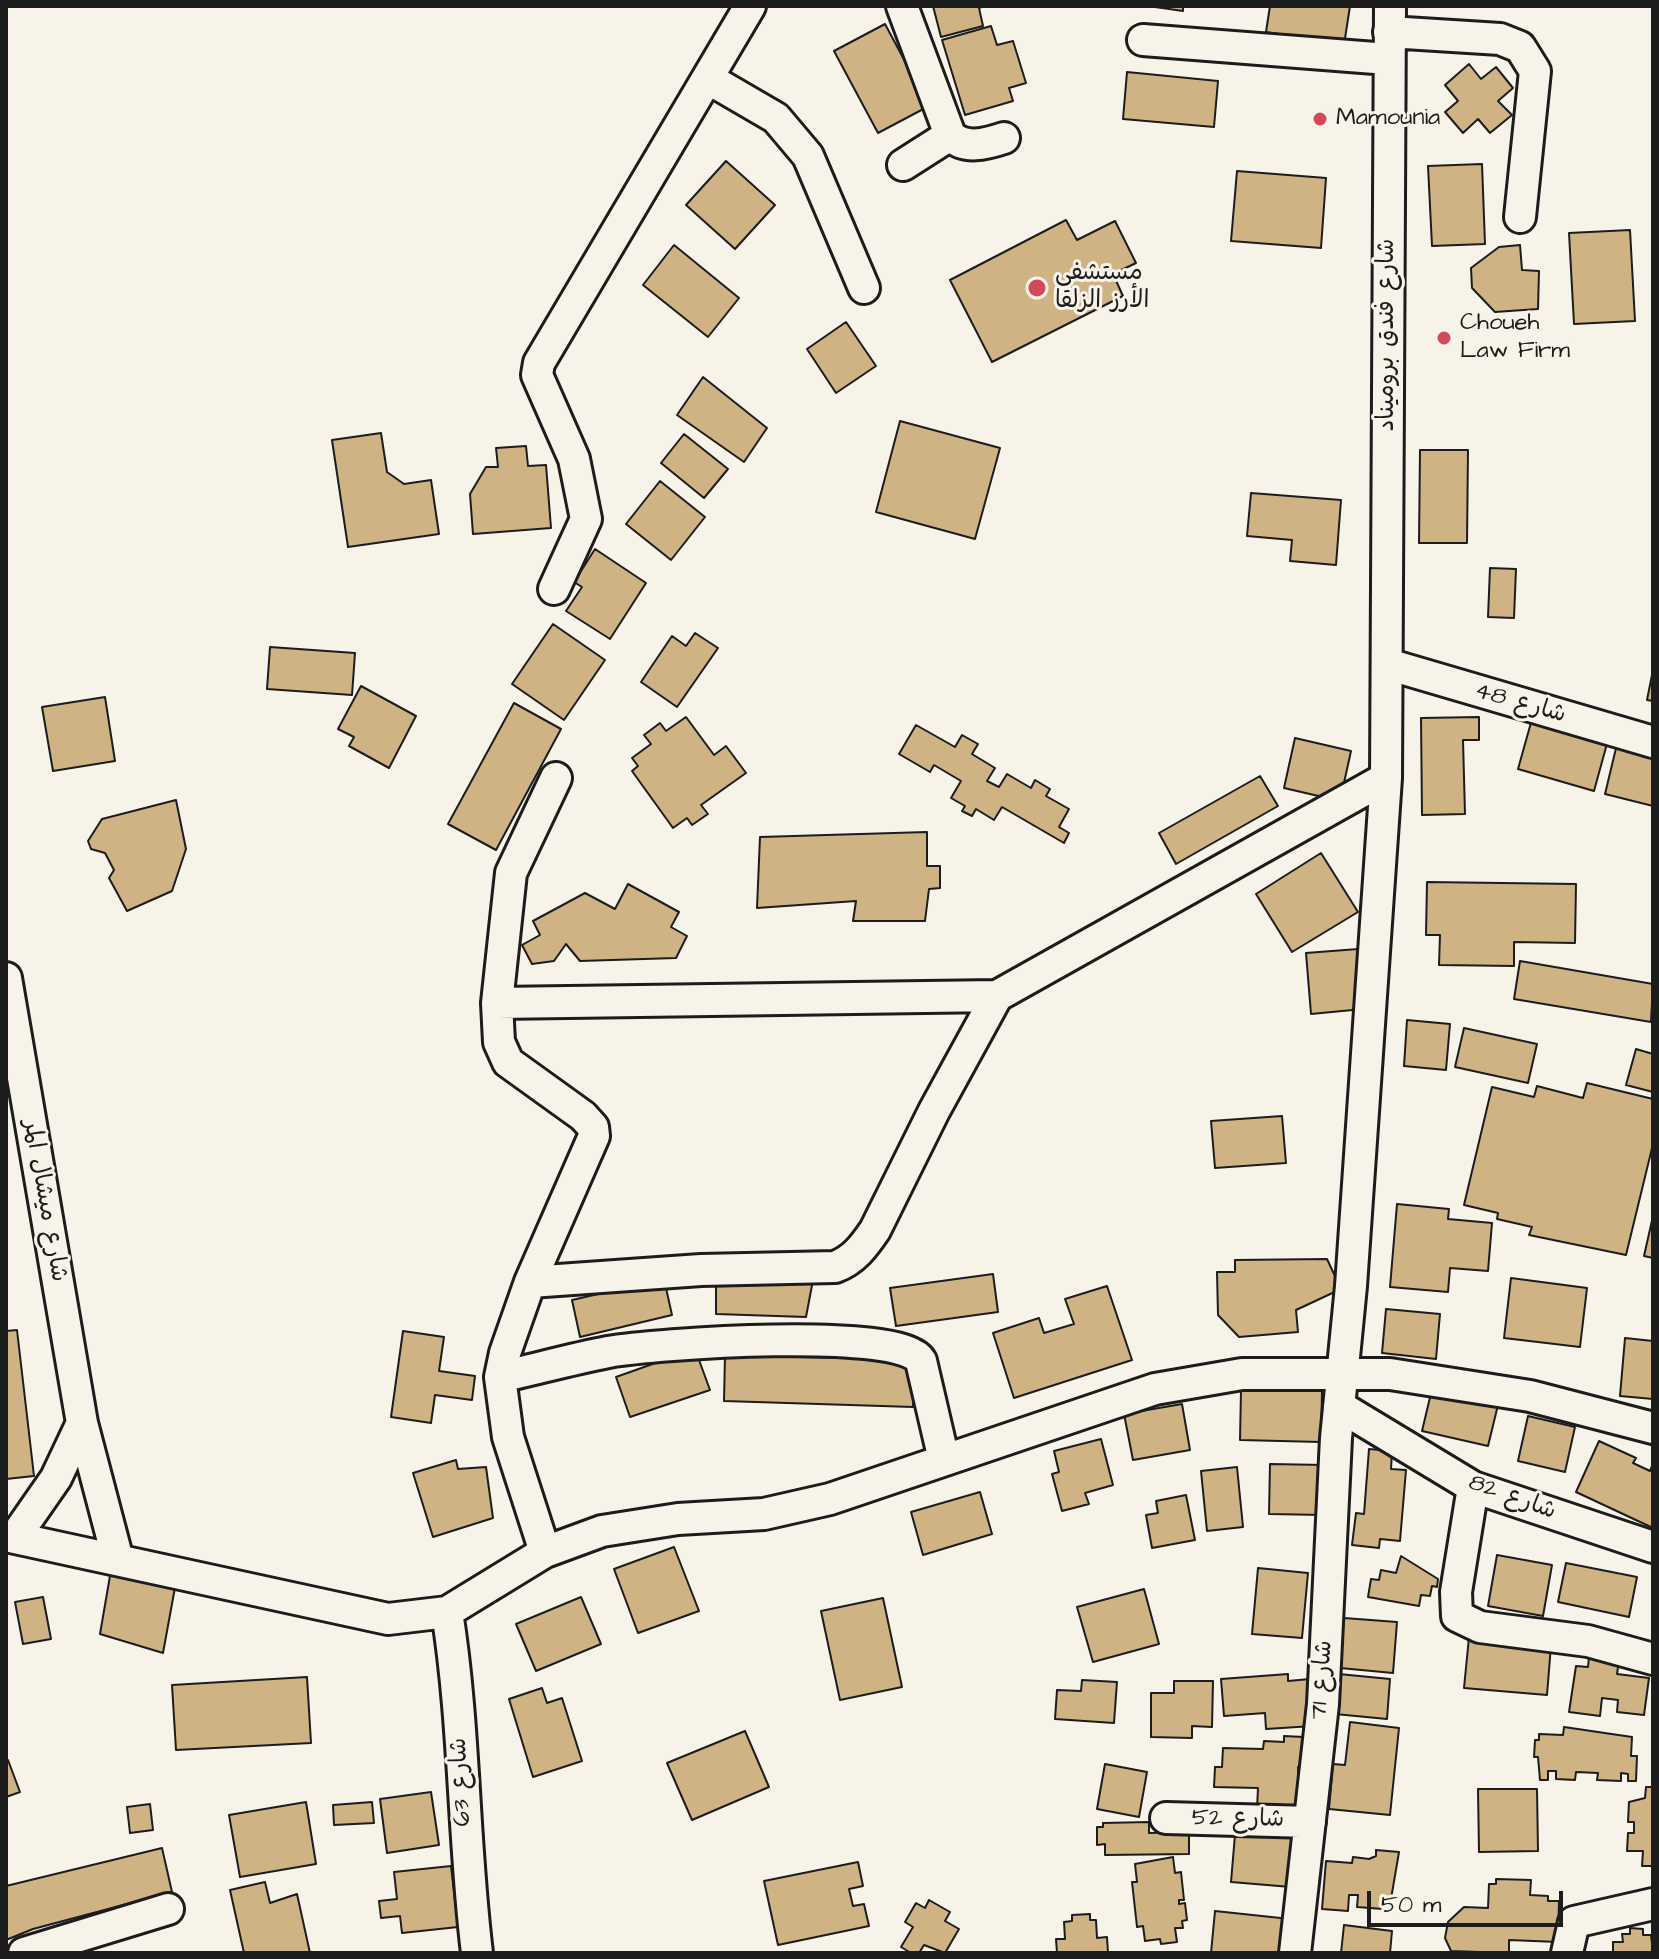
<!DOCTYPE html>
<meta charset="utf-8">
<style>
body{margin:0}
#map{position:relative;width:1659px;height:1959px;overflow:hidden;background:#f7f3e8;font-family:"Architects Daughter",sans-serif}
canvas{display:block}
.frame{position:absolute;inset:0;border:8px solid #1c1c1c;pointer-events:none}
.scale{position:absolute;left:1367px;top:1891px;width:196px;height:36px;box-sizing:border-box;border:4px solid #1c1c1c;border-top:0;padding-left:10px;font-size:24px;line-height:28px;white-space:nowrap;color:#1c1c1c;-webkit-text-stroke:6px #f7f3e8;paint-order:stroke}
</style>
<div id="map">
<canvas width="1659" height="1959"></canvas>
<div class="frame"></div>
<div class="scale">50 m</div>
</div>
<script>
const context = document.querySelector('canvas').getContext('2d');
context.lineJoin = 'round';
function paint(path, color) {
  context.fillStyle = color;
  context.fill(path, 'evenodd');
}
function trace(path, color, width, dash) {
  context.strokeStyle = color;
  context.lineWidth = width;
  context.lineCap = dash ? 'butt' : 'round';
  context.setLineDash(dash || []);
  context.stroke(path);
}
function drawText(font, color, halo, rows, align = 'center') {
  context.font = font + ' "Architects Daughter","Playpen Sans Arabic",sans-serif';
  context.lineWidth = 6;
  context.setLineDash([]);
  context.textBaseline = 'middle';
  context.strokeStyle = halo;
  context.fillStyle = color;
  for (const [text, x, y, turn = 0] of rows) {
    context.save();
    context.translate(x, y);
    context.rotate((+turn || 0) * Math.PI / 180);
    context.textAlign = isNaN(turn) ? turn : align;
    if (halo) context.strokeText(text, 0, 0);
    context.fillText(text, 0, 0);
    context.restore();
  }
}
const building = new Path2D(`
 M933,6H985L979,8L983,26L941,37Z
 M1148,6H1183V11Z
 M1270,6H1350L1344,45L1266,32Z
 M885,24L929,106L878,133L834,51Z
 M991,26L997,45L1013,41L1026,83L1009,88L1013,101L965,115L942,40Z
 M1469,64L1481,79L1496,67L1513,88L1498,101L1512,115L1490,133L1478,119L1463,133L1445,112L1458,101L1445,85Z
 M1127,72L1218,81L1214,127L1123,119Z
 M726,161L775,205L735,249L686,205Z
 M1482,164L1485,244L1432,246L1428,166Z
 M1237,171L1326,178L1321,248L1231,241Z
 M1066,220L1077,240L1115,221L1136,263L1113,274L1123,296L992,362L950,280Z
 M1630,230L1635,321L1574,324L1569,233Z
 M674,245L739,298L708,337L643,285Z
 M1520,245L1522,270L1539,271L1538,309L1495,312L1472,288L1471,268L1499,247Z
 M846,322L876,366L836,393L807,349Z
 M703,377L767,428L744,462L677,415Z
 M900,421L1000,448L975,539L876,512Z
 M381,433L387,472L404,484L431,480L439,534L348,547L332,440Z
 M684,434L728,469L704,498L661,463Z
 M526,446L528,466L546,465L551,528L473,534L470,494L486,467H498L496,448Z
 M1420,450H1468L1467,543H1419Z
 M660,481L705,517L671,560L626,524Z
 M1251,493L1341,500L1336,565L1290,561L1292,540L1247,536Z
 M595,549L646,583L610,639L566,611L582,587L574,582Z
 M1490,568L1516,569L1514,618L1488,617Z
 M553,624L605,660L564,720L512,684Z
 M695,633L718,648L677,707L641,682L672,636L686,646Z
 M270,647L355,653L352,695L267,689Z
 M1653,670V701L1647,700Z
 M361,686L416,716L389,768L349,746L354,737L338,729Z
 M105,697L115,761L53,771L42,707Z
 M514,703L561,729L496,850L448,824Z
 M686,717L714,755L726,746L746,773L701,805L708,814L692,825L687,818L673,828L632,771L638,766L632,758L651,744L644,735L660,723L666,731Z
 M1479,717V740H1463L1465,814L1422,815L1421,718Z
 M1532,719L1608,740L1594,791L1518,769Z
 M916,725L955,747L962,735L978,744L972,754L995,768L987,781L999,787L1007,774L1031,788L1035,780L1050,789L1046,796L1069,809L1059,827L1069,833L1064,843L1002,807L994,820L976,809L972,816L962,811L965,806L951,798L961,781L934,765L930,772L899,754Z
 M1295,738L1351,751L1340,801L1284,788Z
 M1617,744L1653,753V806L1605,794Z
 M1260,776L1278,806L1176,864L1159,833Z
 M176,800L186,849L172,891L127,911L109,878L114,870L105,853L91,849L88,841L102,819Z
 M927,832V866H940V888L929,889L925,921H853L856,901L757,908L760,837Z
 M1321,853L1358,912L1292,952L1256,894Z
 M1427,882L1576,884L1575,943L1514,942V966L1439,965L1440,935H1426Z
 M628,884L679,912L671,927L687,936L676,958L580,961L566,944L554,961L532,964L522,945L540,935L533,921L585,893L615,909Z
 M1358,949L1363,1009L1311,1014L1306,953Z
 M1520,961L1653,984L1651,1022L1514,999Z
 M1407,1020L1450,1024L1446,1070L1404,1066Z
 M1464,1028L1537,1044L1528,1083L1455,1067Z
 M1636,1049L1653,1054V1092L1626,1085Z
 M1587,1083L1653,1099V1144L1626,1255L1529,1235L1532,1227L1497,1219L1498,1213L1464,1205L1492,1087L1534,1097L1537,1086L1583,1098Z
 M1282,1116L1286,1163L1215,1168L1211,1121Z
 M1397,1204L1449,1209L1448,1219L1492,1223L1488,1271L1450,1268L1448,1292L1390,1287Z
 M1653,1216V1258L1644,1256Z
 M1327,1259L1341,1289L1296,1310L1298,1332L1239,1337L1218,1315L1217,1272H1235V1260Z
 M993,1274L998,1312L896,1326L890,1288Z
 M1511,1278L1587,1288L1580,1347L1504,1338Z
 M664,1279L672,1315L580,1337L572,1300Z
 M813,1280L806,1317L716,1314V1283Z
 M1107,1286L1132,1360L1014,1398L993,1333L1039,1318L1044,1333L1074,1324L1065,1299Z
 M1386,1309L1440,1314L1436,1359L1382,1353Z
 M17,1330L34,1476L6,1479V1331Z
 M403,1331L444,1337L439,1371L475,1376L472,1400L435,1395L431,1423L391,1417Z
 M1625,1338L1653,1341V1399L1620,1396Z
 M695,1349L710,1390L630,1417L616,1377Z
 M725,1355L914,1360L913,1407L724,1401Z
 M1432,1389L1498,1405L1488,1446L1422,1431Z
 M1241,1390L1322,1391L1321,1442L1240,1440Z
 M1182,1404L1190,1450L1133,1460L1124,1414Z
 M1528,1416L1575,1427L1565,1472L1518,1461Z
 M1101,1439L1113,1485L1085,1493L1089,1504L1062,1511L1052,1474L1059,1472L1054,1451Z
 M1599,1441L1636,1458L1633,1463L1650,1471L1653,1463V1528L1576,1492Z
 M1369,1449L1392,1451L1391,1469L1406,1470L1400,1541L1380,1539L1379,1548L1352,1545L1356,1513L1364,1514Z
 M456,1460L458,1469L486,1467L493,1518L433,1537L413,1473Z
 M1270,1464L1325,1465L1324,1515L1269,1514Z
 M1237,1467L1243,1527L1207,1531L1201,1471Z
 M980,1492L992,1534L923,1555L911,1512Z
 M1186,1495L1195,1540L1152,1548L1146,1515L1158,1513L1156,1501Z
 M674,1547L699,1611L638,1633L614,1569Z
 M1497,1555L1552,1565L1543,1616L1488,1606Z
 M1401,1556L1438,1579L1437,1587L1432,1586L1430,1596L1421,1595L1419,1606L1368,1597L1371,1579L1379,1580L1381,1570L1396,1573Z
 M1566,1563L1637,1577L1629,1617L1558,1602Z
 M1258,1568L1308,1573L1302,1638L1252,1634Z
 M111,1570L176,1582L163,1653L100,1634Z
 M1144,1589L1159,1644L1093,1662L1077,1607Z
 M43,1597L51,1639L23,1644L15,1602Z
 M581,1597L601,1644L536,1671L516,1624Z
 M883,1598L902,1687L840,1700L821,1611Z
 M1344,1618L1397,1622L1393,1673L1340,1668Z
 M1469,1637L1551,1645L1547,1695L1464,1688Z
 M1589,1657L1619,1661L1617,1674L1649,1678L1644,1715L1617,1712L1618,1700L1602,1698L1600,1716L1569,1712L1576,1666L1588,1667Z
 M1288,1674V1681L1310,1679L1313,1726L1266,1729L1265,1713L1224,1716L1221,1679Z
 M1339,1674L1390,1679L1387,1719L1335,1714Z
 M307,1677L311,1743L176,1750L172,1685Z
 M1082,1680L1117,1682L1114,1723L1055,1719L1057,1690L1081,1691Z
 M1174,1681H1213L1212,1727L1192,1726V1738L1151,1737V1693H1174Z
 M542,1688L547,1703L562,1698L582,1761L533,1777L509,1699Z
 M1350,1722L1399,1728L1390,1815L1329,1809L1333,1764L1345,1765Z
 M1564,1727L1632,1737L1631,1756H1637L1636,1781H1628V1774L1621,1773V1781L1597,1780L1598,1773L1576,1772L1575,1780L1556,1779V1771H1548V1780H1540L1538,1757H1534L1535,1740H1539V1734L1563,1735Z
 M745,1731L769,1787L692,1820L667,1763Z
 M1284,1736L1304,1737L1303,1767H1298L1300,1811L1257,1809L1258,1788L1214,1787L1215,1767H1222L1223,1748L1263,1749L1264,1741L1284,1742Z
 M8,1760L20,1792L6,1797V1761Z
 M1105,1764L1147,1772L1139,1817L1097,1809Z
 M1646,1787H1653V1866H1642L1643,1851H1627L1628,1833H1634V1822H1628L1629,1802L1645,1798Z
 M1478,1789H1537L1538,1851L1479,1852Z
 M431,1792L439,1845L387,1853L380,1799Z
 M306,1802L316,1864L240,1877L229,1815Z
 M372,1802L374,1823L334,1825L333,1805Z
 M150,1804L153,1830L130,1833L127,1807Z
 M1149,1822V1833L1189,1832V1854L1105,1855V1844L1097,1845V1827H1103V1823Z
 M1236,1823L1296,1828L1291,1887L1231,1882Z
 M162,1848L172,1892L33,1929L6,1940V1886Z
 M1376,1850L1399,1852L1391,1899H1384L1383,1909L1357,1907L1358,1895H1349L1348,1911L1322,1909L1326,1861L1352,1863L1353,1857L1369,1859L1376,1856Z
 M1173,1857L1175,1873L1181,1872L1184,1900H1179V1904L1185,1903L1187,1920L1182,1921L1183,1928H1175L1177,1942L1161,1944L1160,1939L1145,1941L1143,1926L1137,1927L1132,1882H1137L1135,1864Z
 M858,1862L863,1886L849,1889L853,1906L864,1904L869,1926L778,1945L764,1881Z
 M451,1866L458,1927L402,1933L400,1916L381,1918L379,1901L397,1899L394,1872Z
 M1496,1879L1531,1880L1530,1895L1548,1896V1901H1559L1558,1942L1509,1940V1953L1451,1951L1445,1938L1448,1922L1464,1907L1488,1908L1489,1884H1496Z
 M265,1882L270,1903L297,1894L310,1953H244L230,1890Z
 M929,1900L950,1912L945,1921L959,1929L945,1953L924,1945L919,1953H911L901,1947L913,1927L905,1922L916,1903L925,1908Z
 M1215,1911L1290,1919L1287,1953H1211Z
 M1090,1914V1920H1096L1097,1938L1107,1937L1108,1953H1057L1056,1939H1065L1064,1922L1072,1921V1915Z
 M1344,1925L1392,1931L1390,1953H1341Z
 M1630,1928L1643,1929V1935H1651L1653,1953H1613V1942H1623L1622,1934H1630Z`);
paint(building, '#d0b385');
trace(building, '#1c1c1c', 2);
const minor = new Path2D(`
 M902,6L950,135C964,150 986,144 1004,138
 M1389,32L1500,39L1520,47L1535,71L1520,217
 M1143,40L1388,59
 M709,79L776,118L808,156L864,288
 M903,165L950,135
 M554,589L586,519L574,459L537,375L539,363L750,6
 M1387,664L1653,742
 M6,978L82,1423L118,1560
 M497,1003L997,996
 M530,1282L701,1270L835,1267C854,1260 864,1246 875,1230L934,1111L997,996L1386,778
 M500,1377C536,1369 572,1359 608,1352C652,1344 902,1326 921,1361L944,1460
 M1339,1406L1473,1487L1653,1547
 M1473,1487L1456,1592L1457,1616L1480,1627L1588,1641L1653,1659
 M6,1536L388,1619L447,1612L545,1552L602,1531L678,1519L764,1514L830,1499L1155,1389L1242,1374H1390L1530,1396L1653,1428
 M15,1537L56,1478L82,1423
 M545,1552L508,1437L500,1377L505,1353L530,1282L594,1136L593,1127L583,1116L508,1062L499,1042L497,1003L511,873L556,778
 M447,1612C465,1724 463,1840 477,1953
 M1166,1818L1310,1822
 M24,1953L168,1909
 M1295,1953L1323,1704L1336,1438L1351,1286L1386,778L1390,6
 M1567,1953L1574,1922L1653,1904`);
trace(minor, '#1c1c1c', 36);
trace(minor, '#f7f3e8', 30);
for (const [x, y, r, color] of [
 [1320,119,8,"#d1495b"],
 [1037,288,10,"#d1495b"],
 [1444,338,8,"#d1495b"]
]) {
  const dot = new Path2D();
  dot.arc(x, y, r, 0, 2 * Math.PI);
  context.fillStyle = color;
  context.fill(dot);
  trace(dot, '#f7f3e8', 3);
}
drawText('24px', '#1c1c1c', '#f7f3e8', [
 ["Mamounia",1336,119],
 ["مستشفى",1055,274],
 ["الأرز الزلقا",1055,302],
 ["Choueh",1460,324],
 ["Law Firm",1460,352]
], 'left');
drawText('24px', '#1c1c1c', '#f7f3e8', [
 ["شارع فندق بروميناد",1388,335,-90],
 ["شارع 48",1520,704,16],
 ["شارع ميشال المر",44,1201,80],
 ["شارع 82",1512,1498,20],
 ["شارع 71",1323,1680,-86],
 ["شارع 63",462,1782,-93],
 ["شارع 52",1238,1820,1]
]);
</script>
